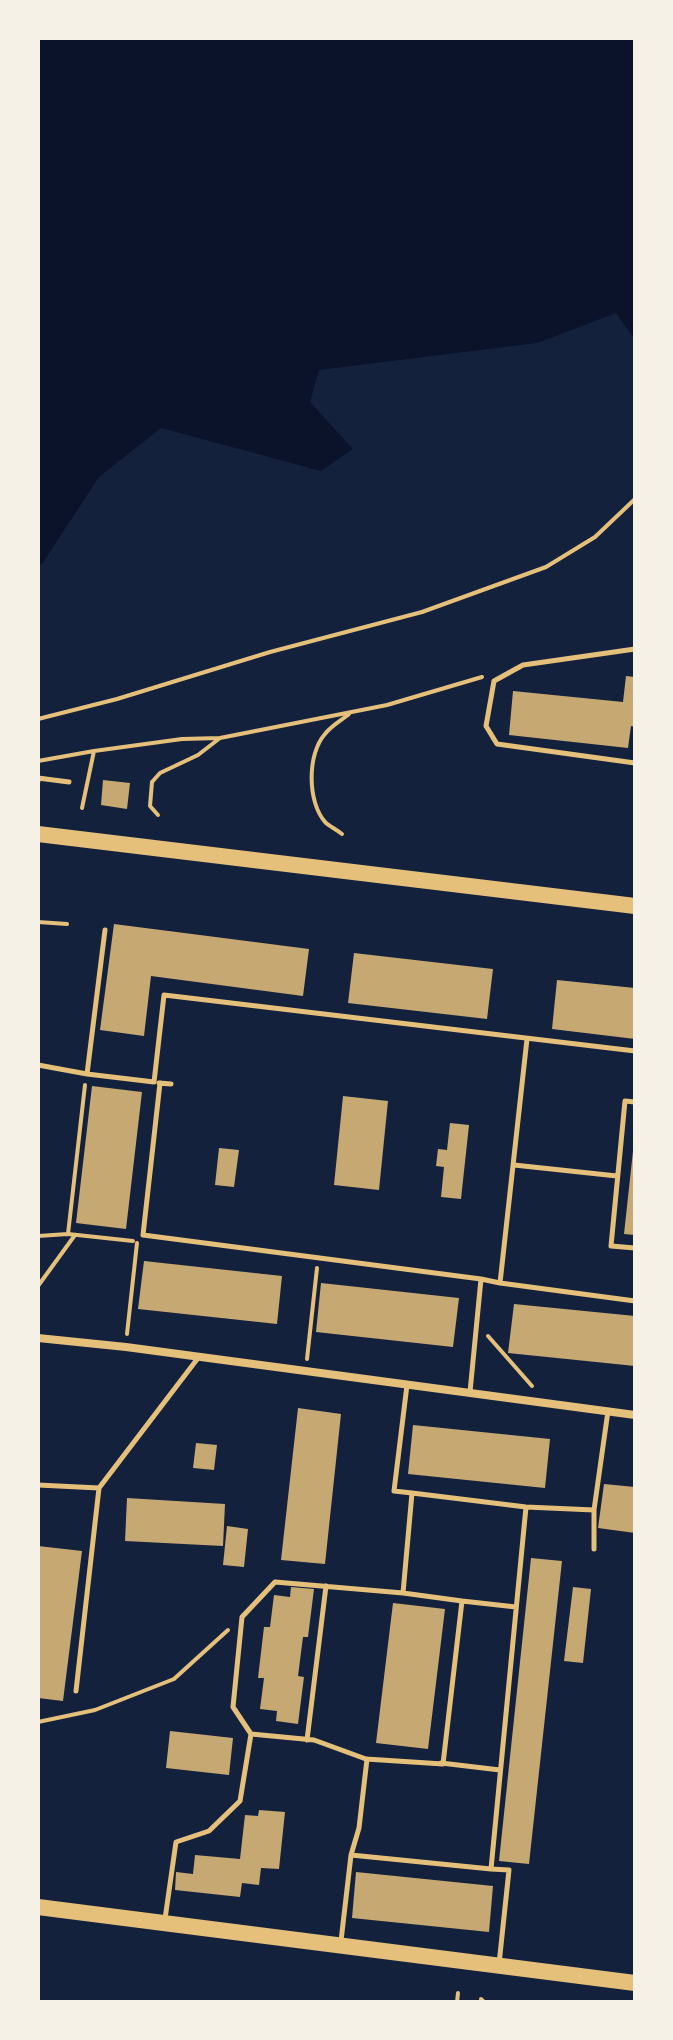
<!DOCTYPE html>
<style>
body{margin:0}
#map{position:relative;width:673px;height:2040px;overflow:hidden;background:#14213d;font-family:Barlow,sans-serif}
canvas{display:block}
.frame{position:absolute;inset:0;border:40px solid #f6f1e7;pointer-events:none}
</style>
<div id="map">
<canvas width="673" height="2040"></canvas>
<div class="frame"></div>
</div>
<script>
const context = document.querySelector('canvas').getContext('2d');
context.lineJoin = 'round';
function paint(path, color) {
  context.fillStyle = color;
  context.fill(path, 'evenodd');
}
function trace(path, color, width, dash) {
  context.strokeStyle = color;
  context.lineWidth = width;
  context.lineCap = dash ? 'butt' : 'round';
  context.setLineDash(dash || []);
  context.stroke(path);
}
paint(new Path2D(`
 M38,38H635V340L616,313L537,343L319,370L310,402L353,449L321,471L161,428L99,477L42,564L38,565Z`), '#0b132b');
paint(new Path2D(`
 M626,676L635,677V727L631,726L628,748L509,735L513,691L623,702Z
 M103,780L130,783L127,809L101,805Z
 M114,924L309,949L303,996L151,976L144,1036L100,1030Z
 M354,953L493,969L487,1019L348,1003Z
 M557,980L635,988V1039L552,1029Z
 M92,1086L142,1092L126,1229L76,1223Z
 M343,1096L388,1101L379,1190L334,1185Z
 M450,1123L469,1125L461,1199L441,1197L444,1167L436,1166L438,1149L447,1150Z
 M219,1148L239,1150L234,1187L215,1185Z
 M633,1151H635V1235L624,1234Z
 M144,1261L282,1276L277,1324L138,1309Z
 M321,1283L459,1298L453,1347L316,1332Z
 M514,1304L635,1316V1366L508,1353Z
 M298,1408L341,1414L325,1564L281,1560Z
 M413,1425L550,1439L545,1488L408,1474Z
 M196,1443L217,1445L214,1470L193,1468Z
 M604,1484L635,1487V1533L598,1528Z
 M127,1498L225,1504L223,1546L125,1541Z
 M227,1526L248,1529L244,1567L223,1565Z
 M38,1546L82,1551L63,1701L38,1698Z
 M531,1558L562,1561L529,1864L499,1861Z
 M291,1587L314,1589L308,1637H303L298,1676L304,1677L298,1724L276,1721L277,1711L260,1709L264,1678H258L264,1627H270L274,1595L290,1597Z
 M573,1587L591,1589L583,1663L564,1661Z
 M393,1603L445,1609L428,1749L376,1743Z
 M170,1731L233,1738L229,1775L166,1768Z
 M259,1810L285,1812L279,1869L261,1868L259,1885L242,1883L240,1897L175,1890L176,1872L193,1874L195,1855L240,1859L245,1815L258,1816Z
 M356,1872L493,1886L489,1932L352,1918Z`), '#c6a872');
trace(new Path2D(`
 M38,719L117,699L270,652L422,612L546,567L595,537L635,499
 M38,761L94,751
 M82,808L94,751L182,739L220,738L387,705L482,677
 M158,815L150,806L152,782L160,773L198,755L220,738
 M342,834C337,830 331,827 326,823C307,803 307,754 325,734C331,726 342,720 349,714
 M38,922L67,924
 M85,1085L68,1234L133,1241
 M38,1236L68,1234
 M38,1286L75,1235
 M127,1334L137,1243
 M488,1336L532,1386
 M307,1359L317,1268
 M38,1722L95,1710L174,1679L228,1630
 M481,1999L484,2002
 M457,2002L458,1993`), '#e5c07b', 4);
trace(new Path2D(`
 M635,649L523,665L494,681L486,726L497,744L635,763
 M38,781V778L69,782
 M38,1065L87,1074L154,1082L164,995L635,1051
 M87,1074L105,930
 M159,1083L171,1084
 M160,1083L143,1235L481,1279
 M635,1102L625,1101L611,1246L635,1248
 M514,1165L617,1176
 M500,1283L635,1301
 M470,1392L481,1279L500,1283L527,1039
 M38,1485L99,1488L198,1358
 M412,1493L526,1507L594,1510
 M594,1549V1510L608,1411
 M403,1593L275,1582L242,1617L233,1707L251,1734L314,1740L366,1759L443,1764L462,1601L403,1593L412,1493L394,1491L407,1385
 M462,1601L516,1607
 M76,1691L99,1488
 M307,1740L326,1586
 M441,1763L500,1770
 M351,1855L491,1869
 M165,1919L176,1842L209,1831L240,1801L251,1734
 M341,1941L351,1855L359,1828L367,1759
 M499,1964L509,1870L491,1869L526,1507`), '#e5c07b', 5);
trace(new Path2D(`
 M38,1338L126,1347L635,1415`), '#e5c07b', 8);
trace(new Path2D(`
 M38,1907L635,1983`), '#e5c07b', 16);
trace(new Path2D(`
 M38,834L635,906`), '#e5c07b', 16);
</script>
